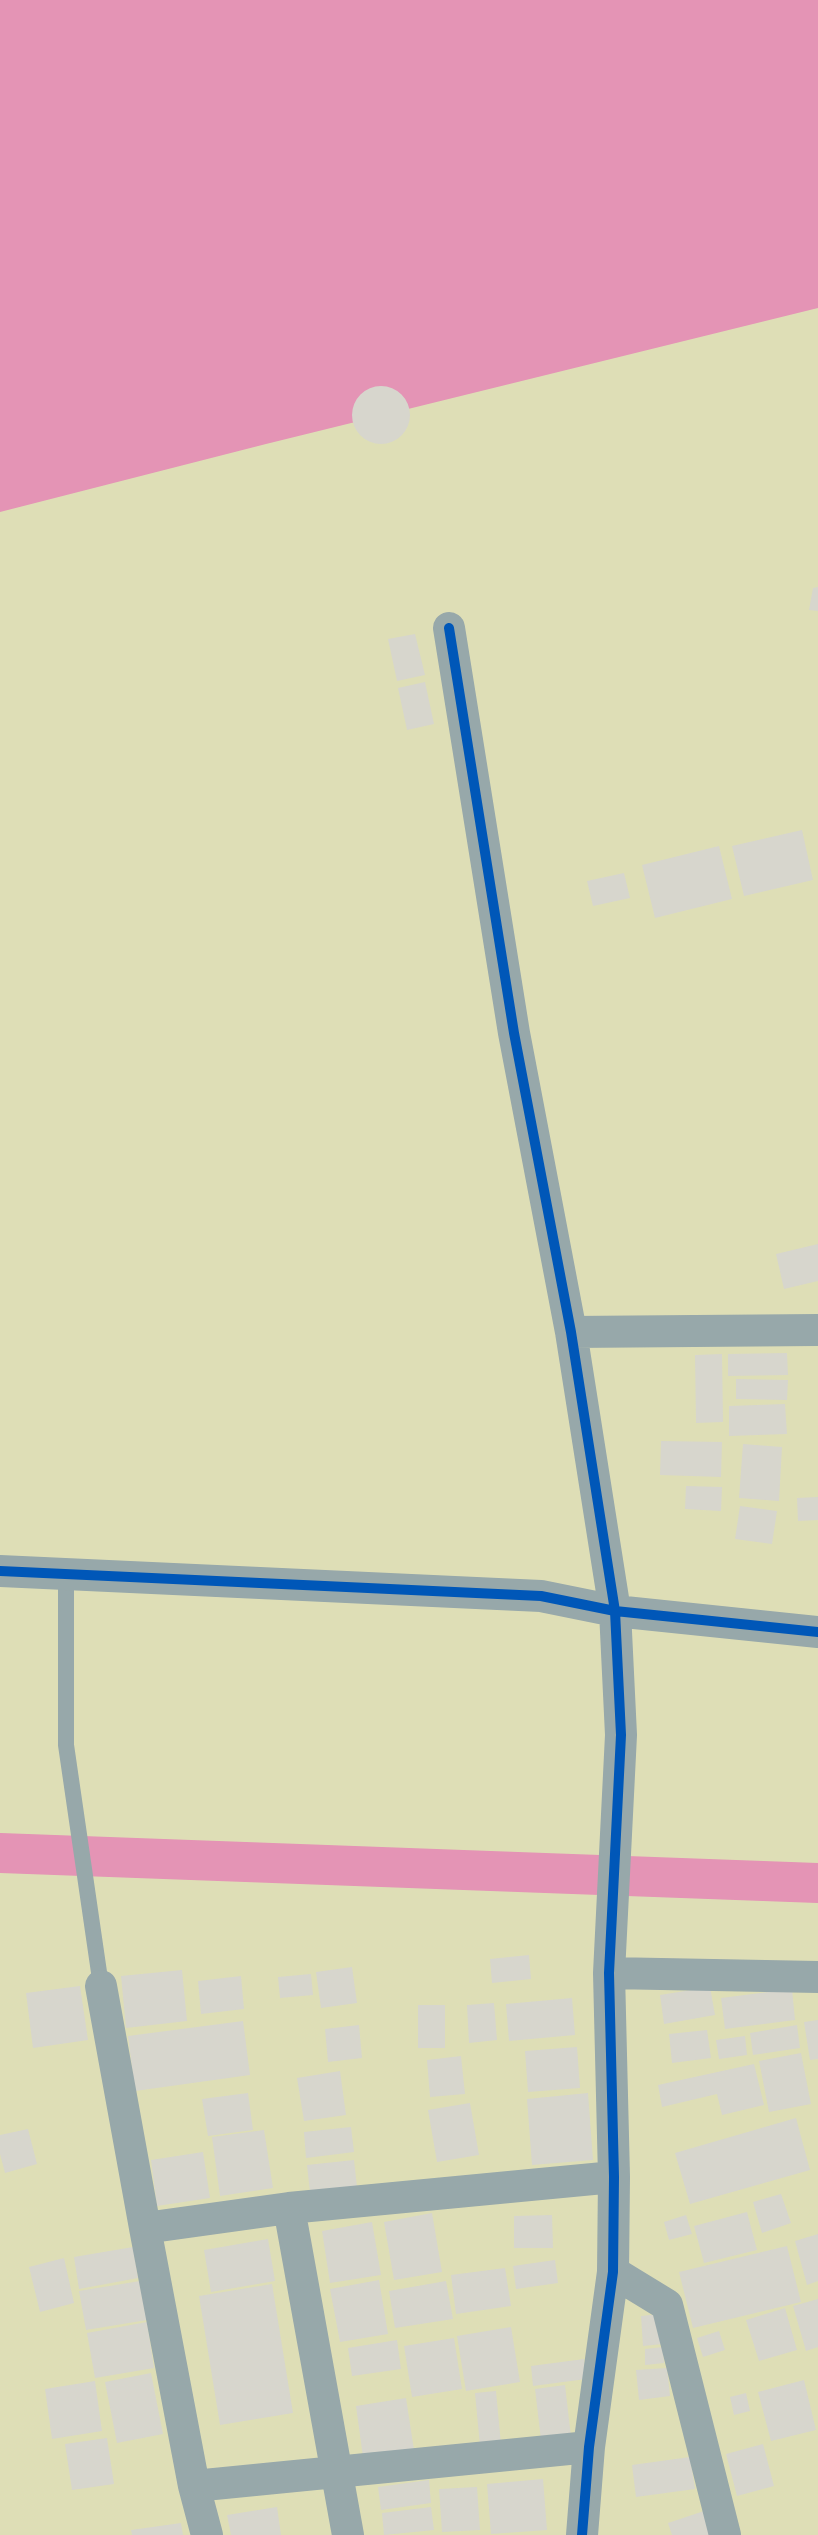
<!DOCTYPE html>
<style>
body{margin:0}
canvas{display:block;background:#dedeb6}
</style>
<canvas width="818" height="2535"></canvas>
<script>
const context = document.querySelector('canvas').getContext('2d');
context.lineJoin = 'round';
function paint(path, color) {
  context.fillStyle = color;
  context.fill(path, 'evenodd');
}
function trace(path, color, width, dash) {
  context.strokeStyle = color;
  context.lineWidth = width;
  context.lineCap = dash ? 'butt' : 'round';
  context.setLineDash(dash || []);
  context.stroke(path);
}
paint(new Path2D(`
 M0,0H818V308L266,444L0,512Z`), '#e494b5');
trace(new Path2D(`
 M0,1853L818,1883`), '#e494b5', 40);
paint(new Path2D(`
 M352 415a29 29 0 1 1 58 0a29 29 0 1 1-58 0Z
 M818,587V611L809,610L813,588Z
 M415,634L425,675L397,681L388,639Z
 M425,682L434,724L407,730L398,688Z
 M802,830L813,880L744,896L732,846Z
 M719,846L732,899L655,918L642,865Z
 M624,873L630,898L593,906L587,881Z
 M818,1244V1281L784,1289L776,1254Z
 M787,1353L788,1375L728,1376V1354Z
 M722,1354L723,1422L696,1423L695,1355Z
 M736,1379L788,1380L787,1400L736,1399Z
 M785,1404L787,1434L729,1436V1406Z
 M661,1441L722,1442L721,1477L660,1475Z
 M743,1444L782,1447L779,1501L739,1498Z
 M686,1486L722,1487L721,1511L685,1509Z
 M818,1497V1520L798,1521L797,1498Z
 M740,1506L777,1511L772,1544L735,1539Z
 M529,1955L531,1979L492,1983L490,1959Z
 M352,1967L357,2003L321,2008L316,1972Z
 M182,1970L187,2021L126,2028L121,1976Z
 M311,1974L313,1995L280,1998L278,1977Z
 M241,1976L244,2009L201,2014L198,1981Z
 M80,1986L88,2040L33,2048L26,1993Z
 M710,1987L715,2015L664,2024L660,1995Z
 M792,1989L795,2020L725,2029L721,1998Z
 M572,1998L575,2035L509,2041L506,2004Z
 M494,2003L497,2040L469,2043L467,2005Z
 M418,2005H445V2048H418Z
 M818,2020V2059L810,2060L804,2022Z
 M243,2021L250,2075L135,2091L128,2036Z
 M359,2025L362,2058L328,2062L325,2029Z
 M797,2025L800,2048L753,2055L750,2033Z
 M707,2030L711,2058L672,2063L669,2034Z
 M745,2036L747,2055L719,2059L716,2040Z
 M577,2047L580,2088L528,2092L525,2051Z
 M801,2053L811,2104L769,2112L759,2061Z
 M461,2056L465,2094L430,2097L427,2060Z
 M754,2064L764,2105L722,2115L717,2094L662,2107L658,2085Z
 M340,2071L346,2115L304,2121L297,2078Z
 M248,2093L253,2130L208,2136L202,2099Z
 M588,2093L593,2160L532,2165L527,2099Z
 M470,2103L479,2155L437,2162L428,2110Z
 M796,2118L810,2170L690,2204L675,2153Z
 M351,2127L354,2152L306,2158L304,2132Z
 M28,2129L37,2164L5,2173L0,2154V2135Z
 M264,2130L273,2188L220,2196L212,2137Z
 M203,2152L210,2198L157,2206L151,2160Z
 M354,2160L357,2187L310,2192L307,2165Z
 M781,2194L791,2223L762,2233L753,2202Z
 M747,2212L757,2250L704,2263L694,2226Z
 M432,2213L442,2272L394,2280L384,2222Z
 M552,2215L553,2248H514V2216Z
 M686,2215L692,2234L669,2240L664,2222Z
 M372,2222L381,2275L330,2283L322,2231Z
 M818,2234V2281L807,2285L795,2241Z
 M268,2239L275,2281L211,2292L204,2250Z
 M787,2246L801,2302L693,2328L679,2272Z
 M133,2247L138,2278L79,2289L74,2257Z
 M64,2258L74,2303L40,2312L29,2267Z
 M555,2260L558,2283L516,2289L513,2266Z
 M505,2268L511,2306L456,2314L451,2275Z
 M379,2280L388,2334L340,2342L330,2289Z
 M140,2281L147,2320L86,2330L79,2291Z
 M446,2281L453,2319L395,2328L389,2291Z
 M272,2284L293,2413L220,2425L199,2296Z
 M818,2299V2347L806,2351L793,2306Z
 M785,2308L797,2350L759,2361L746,2320Z
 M660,2314L663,2344L643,2346L641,2316Z
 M147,2322L154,2368L95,2378L87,2333Z
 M511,2327L520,2382L466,2391L457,2336Z
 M719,2331L725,2350L703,2357L697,2338Z
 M454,2338L462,2389L412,2397L404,2346Z
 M397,2340L401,2369L352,2376L348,2348Z
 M663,2347L664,2363L645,2365V2349Z
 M584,2359L586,2379L533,2386L531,2366Z
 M667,2368L670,2396L639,2400L636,2370Z
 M151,2373L163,2434L117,2443L105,2382Z
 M804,2380L816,2430L771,2441L758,2392Z
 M95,2381L102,2431L52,2439L45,2389Z
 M565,2385L571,2437L541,2440L535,2389Z
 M496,2391L502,2455L481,2456L475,2393Z
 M746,2393L750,2411L734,2415L730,2397Z
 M406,2398L414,2450L363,2457L356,2406Z
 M107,2438L114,2484L72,2490L65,2444Z
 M763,2444L774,2486L737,2496L726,2454Z
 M690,2457L695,2489L636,2497L632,2465Z
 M543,2479L547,2530L491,2534L487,2484Z
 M429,2480L431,2503L381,2510L378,2487Z
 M477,2487L480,2530L442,2532L439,2489Z
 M277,2507L281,2535H231L227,2515Z
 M431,2507L434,2530L384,2535L382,2513Z
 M704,2511L712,2535H672L668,2523Z
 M181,2523L183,2535H132L131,2530Z`), '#d7d6cd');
trace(new Path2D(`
 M66,1574V1745L101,1986`), '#97a8aa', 16);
trace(new Path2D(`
 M449,628L514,1033L571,1332L615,1611L621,1735L609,1973L614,2177L613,2272L589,2447L582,2535
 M571,1332L818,1330
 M0,1571L541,1596L615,1611L818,1632
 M609,1973L818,1977
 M101,1986L145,2228
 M289,2208L348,2535
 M613,2272L667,2305L725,2535
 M194,2486L145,2228L289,2208L614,2177
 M207,2535L194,2486L589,2447`), '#97a8aa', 32);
trace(new Path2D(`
 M449,628L514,1033L571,1332L615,1611L621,1735L609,1973L614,2177L613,2272L589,2447L582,2535
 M0,1571L541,1596L615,1611L818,1632`), '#0057b8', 10);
</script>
